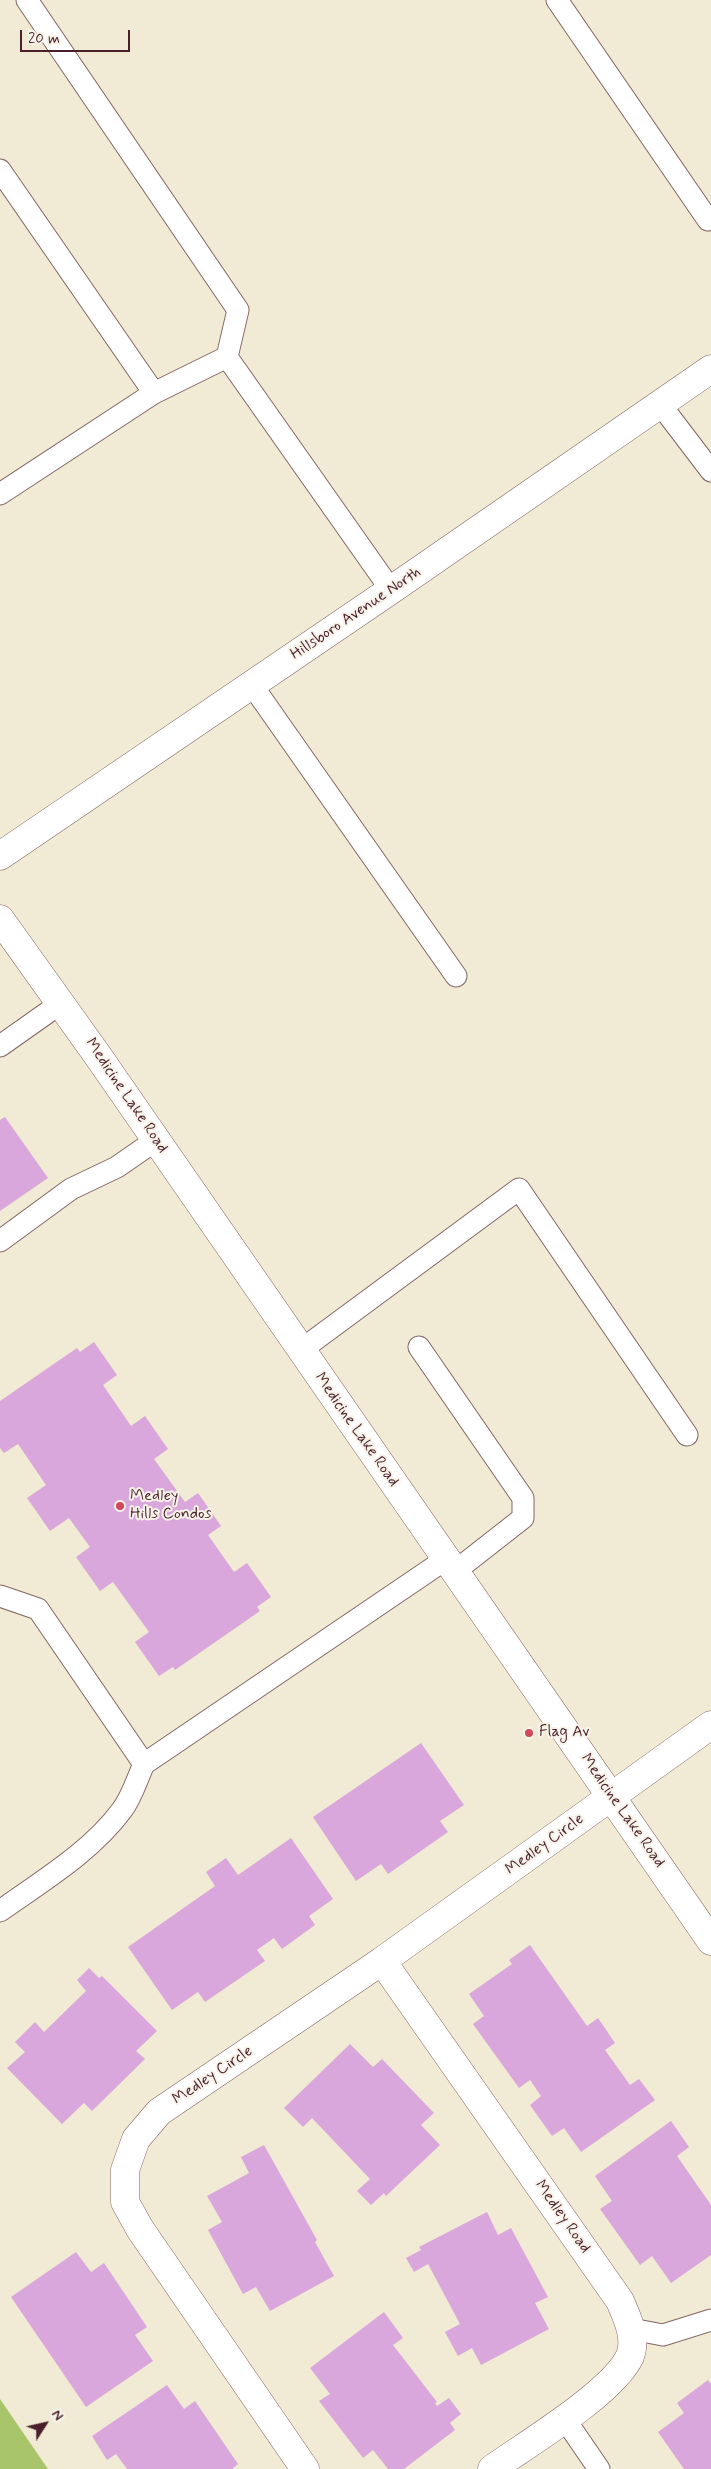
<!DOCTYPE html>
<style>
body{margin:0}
#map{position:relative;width:711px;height:2469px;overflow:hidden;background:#f1ead4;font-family:Mynerve,sans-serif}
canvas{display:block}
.north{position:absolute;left:20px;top:2399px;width:50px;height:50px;-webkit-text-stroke:4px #f7f3e8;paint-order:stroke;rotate:55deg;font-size:14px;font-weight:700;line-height:20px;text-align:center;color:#4a1f2b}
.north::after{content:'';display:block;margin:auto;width:18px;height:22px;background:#4a1f2b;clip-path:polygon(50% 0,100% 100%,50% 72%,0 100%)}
.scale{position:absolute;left:20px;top:30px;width:110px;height:22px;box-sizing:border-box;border:2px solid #4a1f2b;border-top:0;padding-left:6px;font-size:15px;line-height:18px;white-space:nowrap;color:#4a1f2b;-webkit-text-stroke:4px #f7f3e8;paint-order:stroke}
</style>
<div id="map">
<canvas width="711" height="2469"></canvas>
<div class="north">N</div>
<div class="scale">20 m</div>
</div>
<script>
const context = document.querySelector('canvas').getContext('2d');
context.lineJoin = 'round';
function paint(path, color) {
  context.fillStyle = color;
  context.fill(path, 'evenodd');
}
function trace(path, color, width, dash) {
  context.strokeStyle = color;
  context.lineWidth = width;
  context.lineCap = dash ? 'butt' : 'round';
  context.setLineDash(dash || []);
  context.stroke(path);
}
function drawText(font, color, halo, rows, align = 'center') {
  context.font = font + ' Mynerve,sans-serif';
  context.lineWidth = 4;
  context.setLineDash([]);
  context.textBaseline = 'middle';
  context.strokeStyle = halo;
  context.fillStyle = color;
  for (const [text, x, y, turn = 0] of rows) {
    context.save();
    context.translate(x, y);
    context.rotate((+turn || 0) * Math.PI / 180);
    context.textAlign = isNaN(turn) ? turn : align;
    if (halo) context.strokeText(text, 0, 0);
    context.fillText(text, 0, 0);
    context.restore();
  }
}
paint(new Path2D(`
 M0,2399L48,2469H0Z`), '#a9c56b');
paint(new Path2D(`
 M5,1117L48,1178L0,1211V1120Z
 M94,1342L117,1375L103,1385L131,1426L145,1416L168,1449L154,1459L185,1502L198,1493L221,1526L208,1535L234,1572L247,1563L271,1597L257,1607L260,1611L175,1670L173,1667L159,1676L135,1642L149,1632L113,1582L100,1591L76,1557L90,1547L69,1518L50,1531L27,1498L46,1485L18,1444L4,1453L0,1448V1401L77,1348L80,1352Z
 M421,1743L464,1805L440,1821L448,1832L388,1874L381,1864L356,1881L313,1817Z
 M291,1838L333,1899L309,1916L315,1925L282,1949L274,1938L257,1950L265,1961L205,2002L198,1992L172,2010L128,1947L215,1886L206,1872L226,1858L238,1875Z
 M530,1945L587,2026L598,2018L615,2043L605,2050L630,2085L639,2079L655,2100L581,2152L564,2128L552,2136L530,2105L541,2096L530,2080L519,2088L473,2024L484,2016L469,1994L512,1964L509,1960Z
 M89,1968L99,1978L102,1976L157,2031L136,2051L145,2059L92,2111L84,2103L62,2124L7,2068L25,2052L15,2042L35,2022L44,2032L86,1991L77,1980Z
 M350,2044L373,2067L382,2059L434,2113L421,2125L440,2145L386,2196L384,2193L371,2205L357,2191L370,2179L312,2118L303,2127L284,2108Z
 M671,2121L689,2147L677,2156L711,2205V2255L671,2283L652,2256L640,2265L600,2209L612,2201L595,2176Z
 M264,2145L317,2240L315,2242L334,2276L270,2311L256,2287L243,2294L208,2230L222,2222L207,2196L249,2173L241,2157Z
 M487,2212L498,2235L511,2228L548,2297L535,2303L549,2329L481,2365L472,2348L458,2356L445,2332L460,2324L428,2264L414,2272L406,2258L421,2250L419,2247Z
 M76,2252L91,2272L104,2263L147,2327L135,2335L153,2361L86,2407L11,2297Z
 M384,2312L403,2338L393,2345L437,2402L435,2403L437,2406L449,2398L461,2414L450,2423L455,2430L404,2469H388L373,2450L363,2458L319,2401L330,2394L310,2368Z
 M708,2380L711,2384V2469H684L658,2432L684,2413L677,2403Z
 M167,2385L184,2409L195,2401L238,2464L232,2469H127L116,2454L107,2460L92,2436Z`), '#d9a7dc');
const service = new Path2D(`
 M27,0L238,310L227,357
 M557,0L708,220
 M0,170L154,393
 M660,404L711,471
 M0,494L154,393L227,357L391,590
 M252,685L456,976
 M0,1046L61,1003
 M0,1241L71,1189L117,1167L156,1140
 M419,1347L523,1498V1518L454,1572
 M301,1350L519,1189L687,1435
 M0,1596L38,1609L144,1764L446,1559
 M0,1911C42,1881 91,1852 122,1810C132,1797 137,1779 144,1764
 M631,2329L663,2335L711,2320
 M564,2418L599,2469`);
const minor = new Path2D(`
 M0,856L391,590L711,369
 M382,1961L620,2301C627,2317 637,2338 630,2356C614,2392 527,2444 492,2469
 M305,2469L140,2229L125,2202V2170L136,2139L159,2112L382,1961L711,1725`);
const tertiary = new Path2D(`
 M0,919L98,1056L711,1941`);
trace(service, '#846666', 23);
trace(minor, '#846666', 29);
trace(tertiary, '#846666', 29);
trace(service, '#fff', 21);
trace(minor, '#fff', 28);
trace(tertiary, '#fff', 28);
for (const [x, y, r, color] of [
 [120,1506,5,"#d1495b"],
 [529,1733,5,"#d1495b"]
]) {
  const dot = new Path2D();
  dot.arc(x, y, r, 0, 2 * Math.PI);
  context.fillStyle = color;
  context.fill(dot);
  trace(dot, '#f7f3e8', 2);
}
drawText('16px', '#4a1f2b', '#f7f3e8', [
 ["Hillsboro Avenue North",356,614,-34],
 ["Medicine Lake Road",126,1096,56],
 ["Medicine Lake Road",356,1430,55],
 ["Medicine Lake Road",622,1811,55],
 ["Medley Circle",545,1845,-36],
 ["Medley Circle",213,2076,-34],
 ["Medley Road",562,2217,55]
]);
drawText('16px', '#4a1f2b', '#f7f3e8', [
 ["Medley",130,1497],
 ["Hills Condos",130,1515],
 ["Flag Av",539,1733]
], 'left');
</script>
